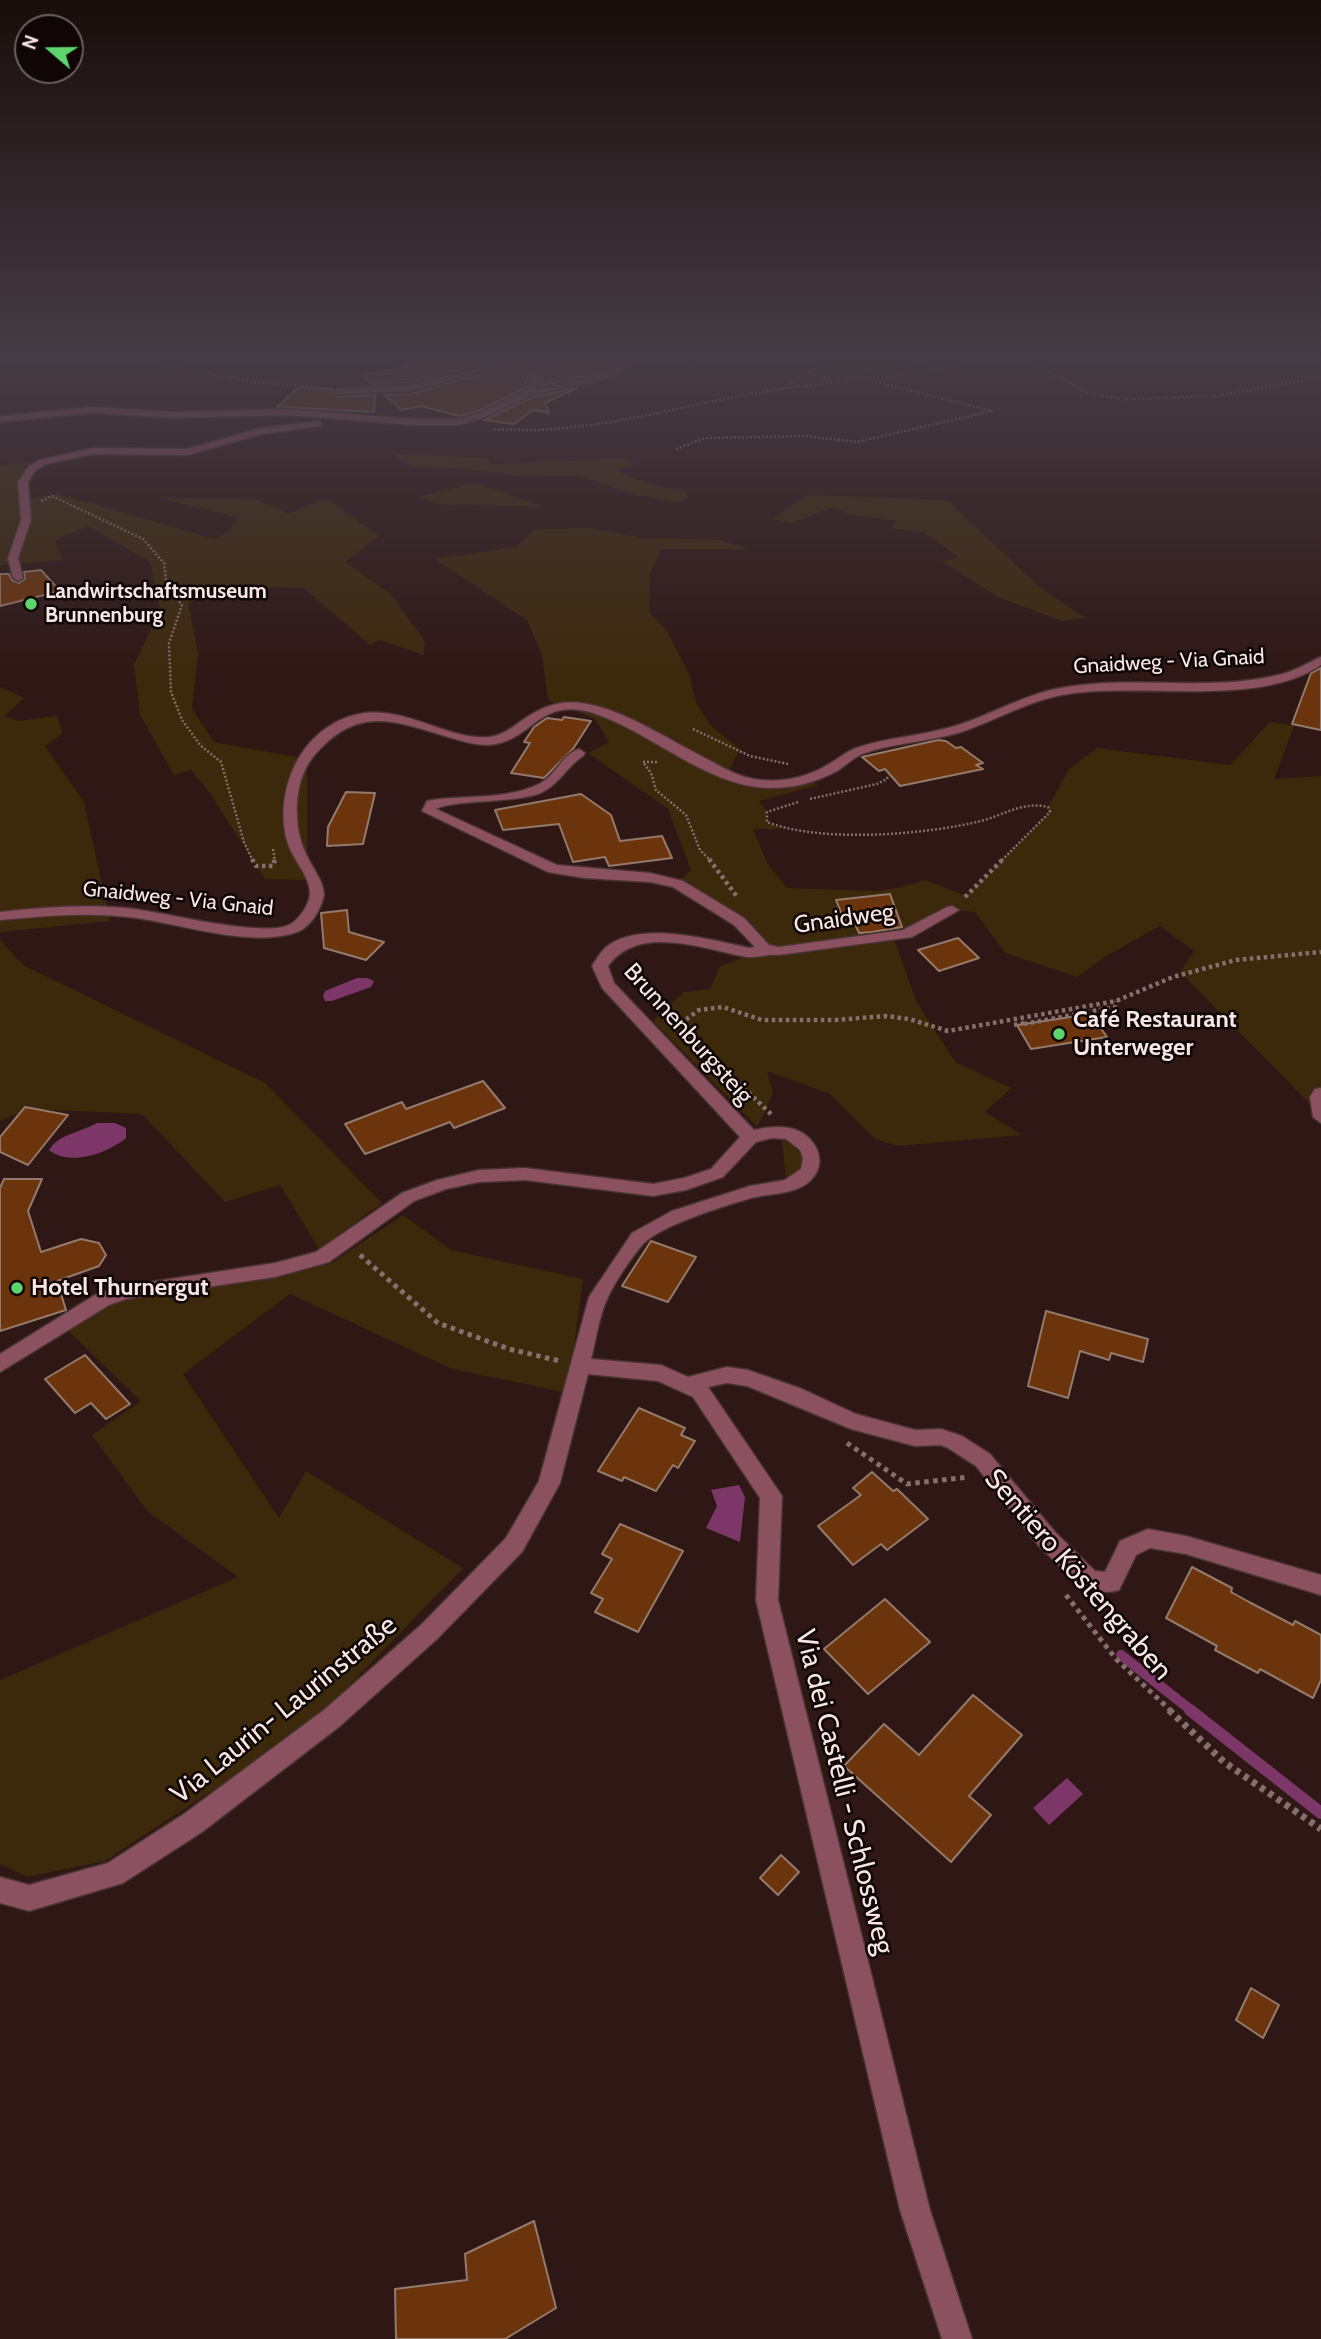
<!DOCTYPE html>
<meta charset="utf-8">
<style>
body{margin:0}
#map{position:relative;width:1321px;height:2339px;overflow:hidden;background:#2e1714;font-family:Cabin,sans-serif}
canvas{display:block}
.north{position:absolute;left:14px;top:14px;width:70px;height:70px;box-sizing:border-box;background:#0f0605;border:2px solid #6c605e;border-radius:50%;rotate:290deg;font-size:19px;font-weight:700;line-height:28px;text-align:center;color:#f8e6e4}
.north::after{content:'';display:block;margin:auto;width:24px;height:32px;background:#5dd56c;clip-path:polygon(50% 0,100% 100%,50% 72%,0 100%)}
</style>
<div id="map">
<canvas width="1321" height="2339"></canvas>
<div class="north">N</div>
</div>
<script>
const context = document.querySelector('canvas').getContext('2d');
context.lineJoin = 'round';
function paint(path, color) {
  context.fillStyle = color;
  context.fill(path, 'evenodd');
}
function trace(path, color, width, dash) {
  context.strokeStyle = color;
  context.lineWidth = width;
  context.lineCap = dash ? 'butt' : 'round';
  context.setLineDash(dash || []);
  context.stroke(path);
}
function drawText(font, color, halo, rows, align = 'center') {
  context.font = font + ' Cabin,sans-serif';
  context.lineWidth = 5;
  context.setLineDash([]);
  context.textBaseline = 'middle';
  context.strokeStyle = halo;
  context.fillStyle = color;
  for (const [text, x, y, turn = 0] of rows) {
    context.save();
    context.translate(x, y);
    context.rotate((+turn || 0) * Math.PI / 180);
    context.textAlign = isNaN(turn) ? turn : align;
    if (halo) context.strokeText(text, 0, 0);
    context.fillText(text, 0, 0);
    context.restore();
  }
}
paint(new Path2D(`
 M943,360L852,378L793,384L827,366V361Z
 M391,453L487,458L491,465L620,458L635,465L616,470C638,482 660,487 685,491L689,499L674,502L628,493L579,475L522,476L463,469L412,467Z
 M43,462L23,482L26,499L58,494L214,539L230,530L237,517L159,498L256,499L288,514L326,498L379,536L345,562L391,594L425,642L423,655L380,640L370,645L304,588L229,585L188,603L198,654L192,709L214,742L307,759V880L265,879L209,792L191,770L174,775L140,715L134,665L160,610L150,562L88,526L55,540L62,560L0,565V465Z
 M477,483L543,507L439,504L416,497Z
 M807,495L947,500L1039,587L1085,618L1062,621L998,597L943,562L958,557L924,532L891,528L897,521L848,514L833,507L792,523L772,519Z
 M589,528L642,538L718,540L750,549H661L650,574L649,612L668,633L689,674L696,702L711,726L745,753H738L728,773L772,785L807,779L818,785L759,801L767,812L765,817L767,822L780,829H753L767,863L787,888L877,891L897,888L925,880L966,896L1050,812L1048,807L1069,769L1097,748L1230,765L1270,722L1294,726L1274,779L1321,776V1091L1318,1112L1180,972L1194,951L1160,926L1106,956L1077,977L1005,953L975,912L952,910L894,939L916,1001L955,1062L1011,1088L985,1112L1022,1135L897,1146L875,1139L830,1094L767,1071L773,1093L757,1127L653,1021L684,992L710,989L720,966L764,950L757,937L676,884L691,870L668,809L588,753L609,742L595,719L548,700L542,655L527,620L435,559L517,547L535,529Z
 M0,687L24,698L5,716L18,721L57,716L63,733L45,746L84,802L110,921L0,932Z
 M0,940L23,965L265,1083L382,1203L319,1249L280,1185L225,1202L142,1114L28,1109L0,1121Z
 M782,1139C802,1150 815,1168 786,1180Z
 M403,1215L451,1250L583,1279L568,1393L452,1369L290,1294L183,1374L279,1518L306,1471L463,1568L309,1727L105,1861L27,1877L0,1864V1680L238,1577L147,1511L92,1435L141,1401L67,1330L121,1300L330,1264Z`), '#3c280a');
paint(new Path2D(`
 M357,978H367L374,981L371,987L332,1001H325L323,996L325,991Z
 M97,1123H115L126,1128V1138C108,1153 70,1167 49,1150C60,1133 80,1133 97,1123Z
 M739,1485L745,1497L740,1542L706,1528L717,1506L711,1490Z
 M1067,1778L1083,1794L1049,1825L1033,1808Z`), '#7c3668');
trace(new Path2D(`
 M1121,1655L1192,1711`), '#7c3668', 10);
trace(new Path2D(`
 M1190,1710L1321,1813`), '#7c3668', 12);
const building = new Path2D(`
 M408,360H500L410,382L372,384L362,375L407,367Z
 M529,360H543L533,367L523,389L479,411L459,416L421,406L402,410L384,395L411,394Z
 M562,360H626L594,374L539,386L544,373Z
 M299,387L333,389L332,393L338,397L375,395L374,412L277,407Z
 M577,388L545,403L549,413L533,410L514,424L484,420L532,397Z
 M41,570L60,591L0,606V574H9L12,580L19,583L25,579L24,572Z
 M1321,668V730L1292,724L1311,673Z
 M564,717L591,721L573,749L544,778L511,773L530,743L524,742L534,727L547,718L562,720Z
 M938,740L946,741L956,748L961,747L983,763L976,765L983,769L900,786L885,769L879,771L862,757Z
 M346,792L375,793L363,844L327,846L328,827Z
 M581,794L611,815L620,841L662,836L672,858L609,866L605,857L573,862L559,824L503,830L495,810Z
 M890,894L902,927L872,932L859,933L855,924L846,925L836,900Z
 M347,910L349,932L384,942L366,960L324,948L321,913Z
 M958,938L979,958L939,971L918,950Z
 M1091,1014L1107,1037L1031,1049L1017,1025Z
 M483,1081L505,1108L454,1128L450,1122L365,1154L345,1124L402,1102L406,1109Z
 M25,1107L68,1115L28,1165L0,1152V1137Z
 M4,1179H42L28,1211L41,1252L81,1239L99,1243L106,1255L99,1266L57,1281L66,1310L0,1331V1188Z
 M651,1241L696,1257L668,1302L622,1286Z
 M1046,1311L1148,1339L1143,1362L1111,1353L1109,1360L1080,1351L1068,1398L1028,1386Z
 M85,1355L130,1404L106,1419L91,1403L75,1413L45,1379Z
 M639,1408L685,1428L681,1435L695,1441L678,1468L673,1465L656,1491L624,1477L622,1481L598,1471Z
 M872,1472L893,1491L897,1489L928,1519L887,1550L881,1544L853,1565L818,1526L861,1495L853,1488Z
 M620,1524L683,1551L638,1632L595,1612L603,1599L591,1593L612,1559L602,1554Z
 M1192,1567L1232,1588L1231,1592L1249,1602L1293,1625L1295,1621L1321,1635V1680L1313,1698L1260,1669L1258,1673L1215,1650L1217,1646L1166,1618Z
 M885,1599L930,1642L868,1694L824,1649Z
 M973,1695L1022,1735L969,1796L991,1815L951,1862L844,1766L884,1724L919,1755Z
 M781,1855L799,1872L778,1895L760,1878Z
 M1251,1988L1279,2005L1263,2038L1236,2020Z
 M534,2221L556,2308L505,2339H396L395,2289L467,2280L465,2254Z`);
paint(building, '#6c340c');
trace(building, '#947a6c', 2);
const minor = new Path2D(`
 M512,360H527L410,391L338,394L334,391L338,388L410,385Z
 M549,360H559L542,371L535,390L595,376L633,360H644L601,380L531,395L486,417L459,425H414L284,415L175,418L91,413L0,422V416L91,407L175,412L284,409L414,419H459L480,413L525,391L535,368Z
 M318,421L321,422V426L262,434L187,455L94,454L46,464L35,471L28,482L31,520L18,558L23,578L18,581L13,578L8,558L21,520L18,482L28,467L40,460L94,448L187,449L261,428Z
 M1321,657V665C1256,709 1138,681 1062,695C1025,702 993,722 958,733C927,742 892,743 862,754C853,758 845,766 837,771C815,783 790,789 766,788C705,785 651,732 593,713C537,696 533,743 487,745C473,745 458,740 445,736C396,721 361,707 321,748C302,766 296,790 297,815C297,829 301,844 307,856C313,869 323,880 324,895C321,909 311,927 297,932C249,949 177,922 128,917C86,912 42,916 0,920V912C41,907 84,904 126,908C160,911 261,938 289,925C299,920 309,905 310,894C310,876 293,860 288,844C272,791 301,726 359,714C406,705 448,741 489,737C500,736 509,730 517,724C544,704 564,697 597,706C635,717 668,739 703,757C722,767 739,778 761,780C785,782 808,777 829,764C838,759 846,752 856,748C887,737 923,736 955,726C988,716 1018,698 1051,690C1125,673 1204,693 1278,675C1294,672 1307,663 1321,657Z
 M579,749L585,753L583,756C566,767 559,786 538,794C512,803 450,800 436,809L557,865L650,873L683,881L744,918L769,945L779,947L903,930L947,907L952,906L959,910L912,937L779,955C768,954 757,958 747,957C703,949 639,923 608,966L614,983L754,1130C767,1127 777,1126 790,1128C814,1133 830,1161 811,1180C796,1195 770,1193 751,1198C724,1206 661,1225 643,1244C631,1258 616,1280 608,1297C599,1315 596,1340 591,1359L661,1365L688,1377L727,1367L748,1370L802,1389L856,1414L915,1430L941,1429L962,1436L990,1454L1055,1532L1095,1571L1105,1572L1120,1541L1148,1529L1186,1536L1321,1575V1595L1186,1554L1150,1548L1136,1555L1119,1590C1107,1594 1093,1591 1081,1587L1039,1546L976,1466L948,1448L941,1445L915,1446L851,1429L747,1386L727,1383L708,1387L782,1496L778,1600L930,2210L972,2339H942L900,2210L756,1600L760,1498L693,1397L658,1381L588,1374L560,1483L522,1552L437,1639L340,1726L202,1832L123,1883L29,1911L0,1903V1877L29,1885L108,1863L184,1814L324,1710L421,1625L506,1538L539,1481L589,1297L632,1233L672,1211L750,1186L785,1180L801,1169L803,1158L800,1150L786,1139L772,1138L756,1142L723,1177L686,1190L653,1196L525,1180L479,1182L446,1189L414,1201L329,1262L275,1277L126,1299L109,1305L0,1372V1354L95,1295L118,1287L275,1263L316,1252L402,1193L437,1180L479,1170L525,1168L653,1184L684,1178L711,1169L740,1137L602,988L592,966C596,960 600,953 605,948C638,919 712,940 750,948L755,947L734,925L673,887L650,882L584,878L548,872L422,811L427,801L432,800C467,795 506,800 539,784C556,776 561,755 579,749Z
 M1321,1088V1123L1313,1117L1310,1097L1315,1089Z`);
trace(minor, '#4a3431', 3);
trace(new Path2D(`
 M140,360L253,382L322,387
 M1027,360L1091,394L1125,399L1217,396L1321,377
 M657,364L670,360
 M694,366L706,360
 M931,372L948,370L975,360
 M781,389L817,367L819,364L812,360
 M494,429C588,436 675,406 767,391C834,380 901,379 966,360
 M676,449L705,438L805,436L857,442L992,411L872,381
 M41,501L52,496L143,539L164,563L167,588L182,605L169,643L171,692L182,720L200,745L221,762L244,842L253,861
 M693,729L750,756L788,764
 M657,762H643L651,773L656,790L686,815L700,850L711,861
 M810,799L877,784L887,779L888,775
 M798,802L767,812V822C821,843 924,835 981,821C1004,815 1023,801 1048,807L1050,812L1001,861
 M273,849L275,861`), '#85706d', 2.5, [2, 2]);
trace(new Path2D(`
 M252,859L256,866H273L275,859
 M709,859L738,898
 M965,897L1003,859
 M1024,1024L1115,1007L1116,1001
 M1014,1025L1024,1023
 M771,1114L686,1033L683,1028L684,1021L699,1010L723,1007L762,1020H835L886,1016L909,1019L948,1031L1116,1001L1173,977L1236,960L1321,952`), '#85706d', 4.5, [3.5, 3.5]);
trace(new Path2D(`
 M360,1255L438,1323L509,1349L560,1361
 M847,1443L907,1484L969,1477
 M1066,1595L1116,1659L1171,1711`), '#85706d', 5, [4.5, 4.5]);
trace(new Path2D(`
 M1169,1710L1224,1762L1321,1829`), '#85706d', 7, [5, 5]);
paint(minor, '#8b5161');
const sky = context.createLinearGradient(0, 0, 0, 688);
sky.addColorStop(0, '#190d0b');
sky.addColorStop(0.52, '#463c45');
sky.addColorStop(1, '#463c4500');
context.fillStyle = sky;
context.fillRect(0, 0, 1321, 688);
for (const [x, y, r, color] of [
 [31,604,7,"#5dd56c"],
 [1059,1034,7,"#5dd56c"],
 [17,1288,7,"#5dd56c"]
]) {
  const dot = new Path2D();
  dot.arc(x, y, r, 0, 2 * Math.PI);
  context.fillStyle = color;
  context.fill(dot);
  trace(dot, '#0f0605', 2.5);
}
drawText('bold 21px', '#f8e6e4', '#0f0605', [
 ["Landwirtschaftsmuseum",45,592],
 ["Brunnenburg",45,616]
], 'left');
drawText('21px', '#f8e6e4', '#0f0605', [
 ["Gnaidweg - Via Gnaid",1169,662,-3],
 ["Gnaidweg - Via Gnaid",178,899,6]
]);
drawText('24px', '#f8e6e4', '#0f0605', [
 ["Gnaidweg",844,919,-8],
 ["Brunnenburgsteig",688,1034,48]
]);
drawText('bold 24px', '#f8e6e4', '#0f0605', [
 ["Café Restaurant",1073,1020],
 ["Unterweger",1073,1048],
 ["Hotel Thurnergut",31,1288]
], 'left');
drawText('28px', '#f8e6e4', '#0f0605', [
 ["Sentiero Köstengraben",1078,1575,49],
 ["Via Laurin- Laurinstraße",284,1710,-39],
 ["Via dei Castelli - Schlossweg",844,1792,76]
]);
</script>
